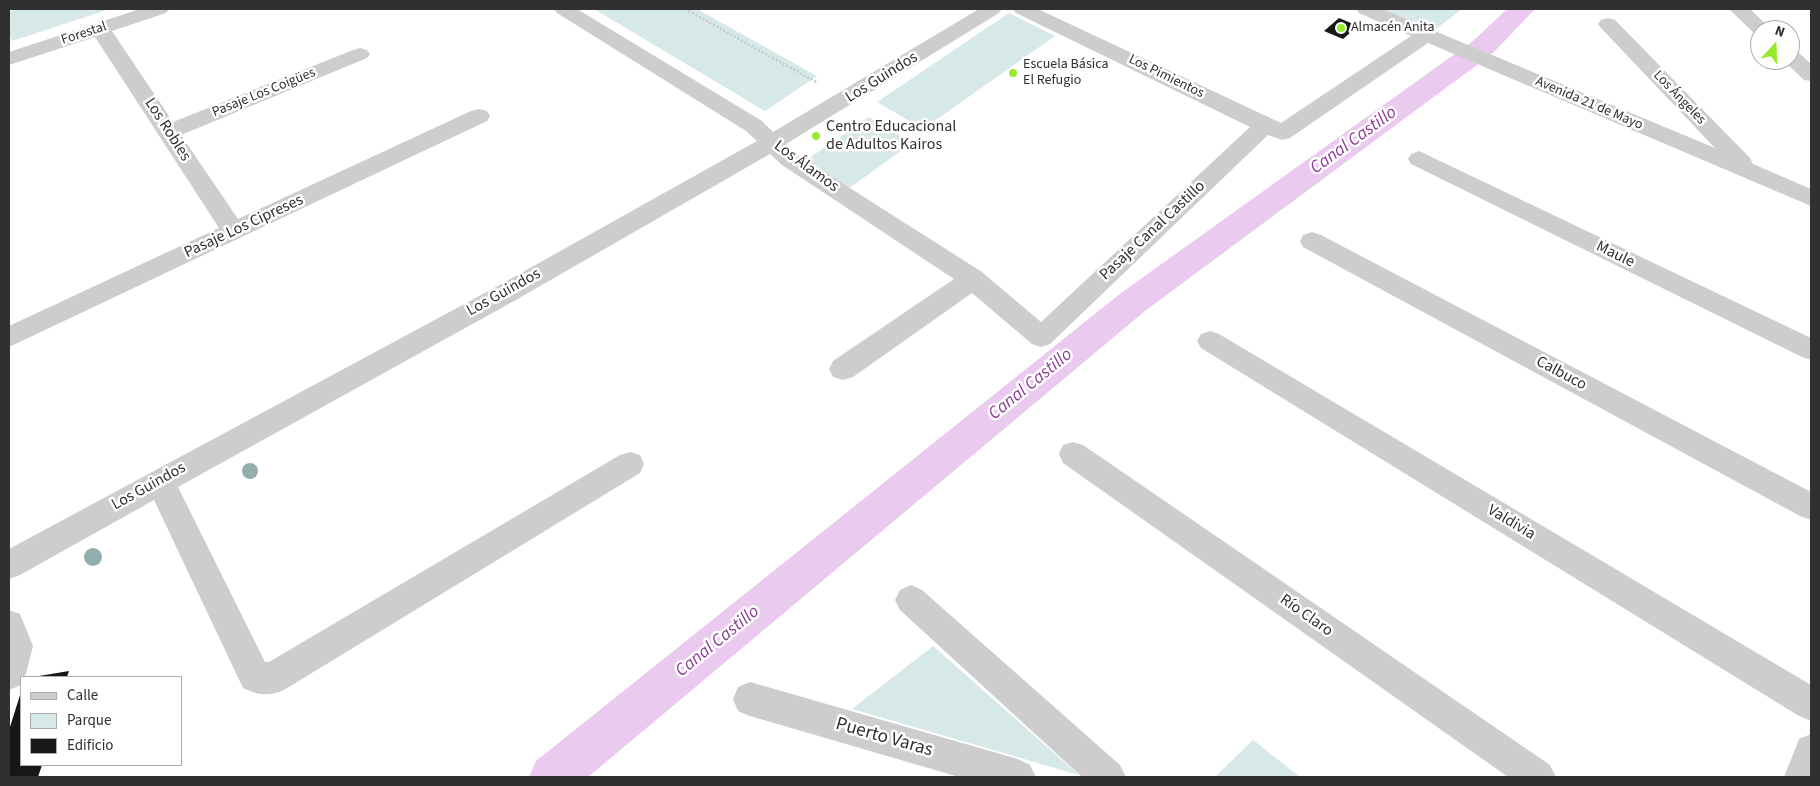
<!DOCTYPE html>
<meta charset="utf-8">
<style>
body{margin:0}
#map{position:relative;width:1820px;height:786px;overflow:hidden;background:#fff;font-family:"Source Sans 3",sans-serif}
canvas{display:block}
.frame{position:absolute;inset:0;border:10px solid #303030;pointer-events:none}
.legend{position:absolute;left:20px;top:676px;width:162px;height:90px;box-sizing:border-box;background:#fff;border:1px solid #acacac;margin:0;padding:6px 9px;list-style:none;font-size:15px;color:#303030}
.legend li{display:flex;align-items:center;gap:10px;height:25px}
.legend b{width:25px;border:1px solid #acacac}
.north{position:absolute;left:1750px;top:20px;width:50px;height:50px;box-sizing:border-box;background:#fff;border:1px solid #acacac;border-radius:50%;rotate:20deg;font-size:14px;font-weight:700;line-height:20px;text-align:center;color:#303030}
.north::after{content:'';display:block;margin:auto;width:18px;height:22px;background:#97eb2e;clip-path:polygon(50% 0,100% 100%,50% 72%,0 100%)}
</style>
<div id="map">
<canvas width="1820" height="786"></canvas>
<div class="frame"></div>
<ul class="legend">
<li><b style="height:6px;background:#cdcdcd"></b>Calle</li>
<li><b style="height:14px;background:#d7e8e8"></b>Parque</li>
<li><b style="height:14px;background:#171717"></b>Edificio</li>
</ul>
<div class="north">N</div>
</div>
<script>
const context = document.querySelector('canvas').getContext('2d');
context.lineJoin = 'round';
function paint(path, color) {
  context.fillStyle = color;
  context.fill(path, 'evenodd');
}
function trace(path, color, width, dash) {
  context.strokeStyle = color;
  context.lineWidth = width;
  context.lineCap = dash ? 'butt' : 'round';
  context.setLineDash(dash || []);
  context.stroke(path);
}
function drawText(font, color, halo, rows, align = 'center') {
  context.font = font + ' "Source Sans 3",sans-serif';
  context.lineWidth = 5;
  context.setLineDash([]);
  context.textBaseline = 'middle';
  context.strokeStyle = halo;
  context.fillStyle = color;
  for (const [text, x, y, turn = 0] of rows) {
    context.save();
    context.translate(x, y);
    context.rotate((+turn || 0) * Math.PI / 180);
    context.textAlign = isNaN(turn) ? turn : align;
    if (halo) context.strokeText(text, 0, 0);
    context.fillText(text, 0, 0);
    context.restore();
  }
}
paint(new Path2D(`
 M18,9H110L12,41L9,33V12Z
 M594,9H697L817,76L765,111Z
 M1377,9H1462L1431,33Z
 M1009,13L1055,36L923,129L877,102Z
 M869,117L912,143L848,189L805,161Z
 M933,646L1079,775L852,709Z
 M1253,740L1300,777H1215Z`), '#d7e8e8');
paint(new Path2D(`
 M1507,9H1535L1493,53L1145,311L588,777H529L536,761L1121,293L1473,41Z`), '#eacaee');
paint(new Path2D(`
 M1339,18L1358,26L1343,39L1324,31Z
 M69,671L67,677H39V676Z
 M21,692V765H42L38,777H9V730Z`), '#171717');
trace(new Path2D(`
 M685,9L818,83`), '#c7c7c7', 2.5, [2, 2]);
paint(new Path2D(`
 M140,9H169L166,13L112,31L173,122L353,50L360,48L367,50L370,54L367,58L181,135L238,219L471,111L479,109L487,111L490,116L487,121L9,347V326L219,228L95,37L9,65V52Z
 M554,9H577L762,121L773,132L979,9H1002L999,13L786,144L798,155L982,272L1041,322L1250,127L1016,13L1013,9H1038L1281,123L1411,36L1359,13L1356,9H1382L1715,148L1601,28L1598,24L1601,20L1608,18L1615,20L1750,158L1753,164L1811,189V206L1428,43L1290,138L1282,140L1268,135L1050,344L1041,347L1032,344L972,293L853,377L843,380L833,377L829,369L833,361L954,279L782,165L770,154L514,301L178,487L265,662H269L620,455L630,452L640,455L644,464L640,473L284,690C268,697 259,695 243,688L154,500L20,575L9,579V549L496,287L757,141L746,131L557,13Z
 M1729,9H1750L1772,30H1760V36L1755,34Z
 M1790,49L1797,51L1811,64V81L1804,80L1783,60H1790Z
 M1419,151L1811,338V360L1802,357L1411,164L1408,159L1411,154Z
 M1312,232L1321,235L1811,492V520L1800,516L1303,247L1300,241L1303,235Z
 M1210,331L1219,334L1811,685V721L1799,716L1201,348L1197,341L1201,334Z
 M1073,442L1083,445L1550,765L1556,777H1508L1063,463L1059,454L1063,445Z
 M911,585L922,590L1120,765L1126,777H1082L900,610L895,600L900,590Z
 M9,610L20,614L33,646L26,674L24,677H21V685L9,690Z
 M750,682L1018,759L1030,765L1036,777H959L750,716L738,711L733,699L738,687Z
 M1811,734V777H1784L1799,739Z`), '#cdcdcd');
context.fillStyle = '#93aeaf';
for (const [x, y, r] of [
 [250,471,8],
 [93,557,9]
]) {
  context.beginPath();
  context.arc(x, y, r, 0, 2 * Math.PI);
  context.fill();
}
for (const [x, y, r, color] of [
 [1341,28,5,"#97eb2e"],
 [1013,73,5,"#97eb2e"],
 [816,136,5,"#97eb2e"]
]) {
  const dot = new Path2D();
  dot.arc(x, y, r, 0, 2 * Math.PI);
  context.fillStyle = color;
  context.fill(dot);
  trace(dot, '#fff', 2);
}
drawText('14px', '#303030', '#fff', [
 ["Almacén Anita",1351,28],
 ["Escuela Básica",1023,65],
 ["El Refugio",1023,81]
], 'left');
drawText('14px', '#303030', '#fff', [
 ["Forestal",84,34,-18],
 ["Los Pimientos",1166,77,26],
 ["Pasaje Los Coigües",264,93,-22],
 ["Los Ángeles",1679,98,46],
 ["Avenida 21 de Mayo",1589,104,23]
]);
drawText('16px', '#303030', '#fff', [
 ["Los Guindos",882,78,-32],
 ["Los Robles",167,130,57],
 ["Los Álamos",806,167,36],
 ["Pasaje Los Cipreses",244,227,-25],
 ["Pasaje Canal Castillo",1153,231,-43],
 ["Maule",1615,255,26],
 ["Los Guindos",504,293,-29],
 ["Calbuco",1561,374,28],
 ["Los Guindos",149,487,-29],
 ["Valdivia",1511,523,31],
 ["Río Claro",1306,616,35]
]);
drawText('16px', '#303030', '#fff', [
 ["Centro Educacional",826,127],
 ["de Adultos Kairos",826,145]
], 'left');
drawText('italic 18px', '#8d3b96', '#fff', [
 ["Canal Castillo",1354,141,-36],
 ["Canal Castillo",1031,385,-39],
 ["Canal Castillo",718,642,-39]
]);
drawText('19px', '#303030', '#fff', [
 ["Puerto Varas",884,738,16]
]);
</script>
